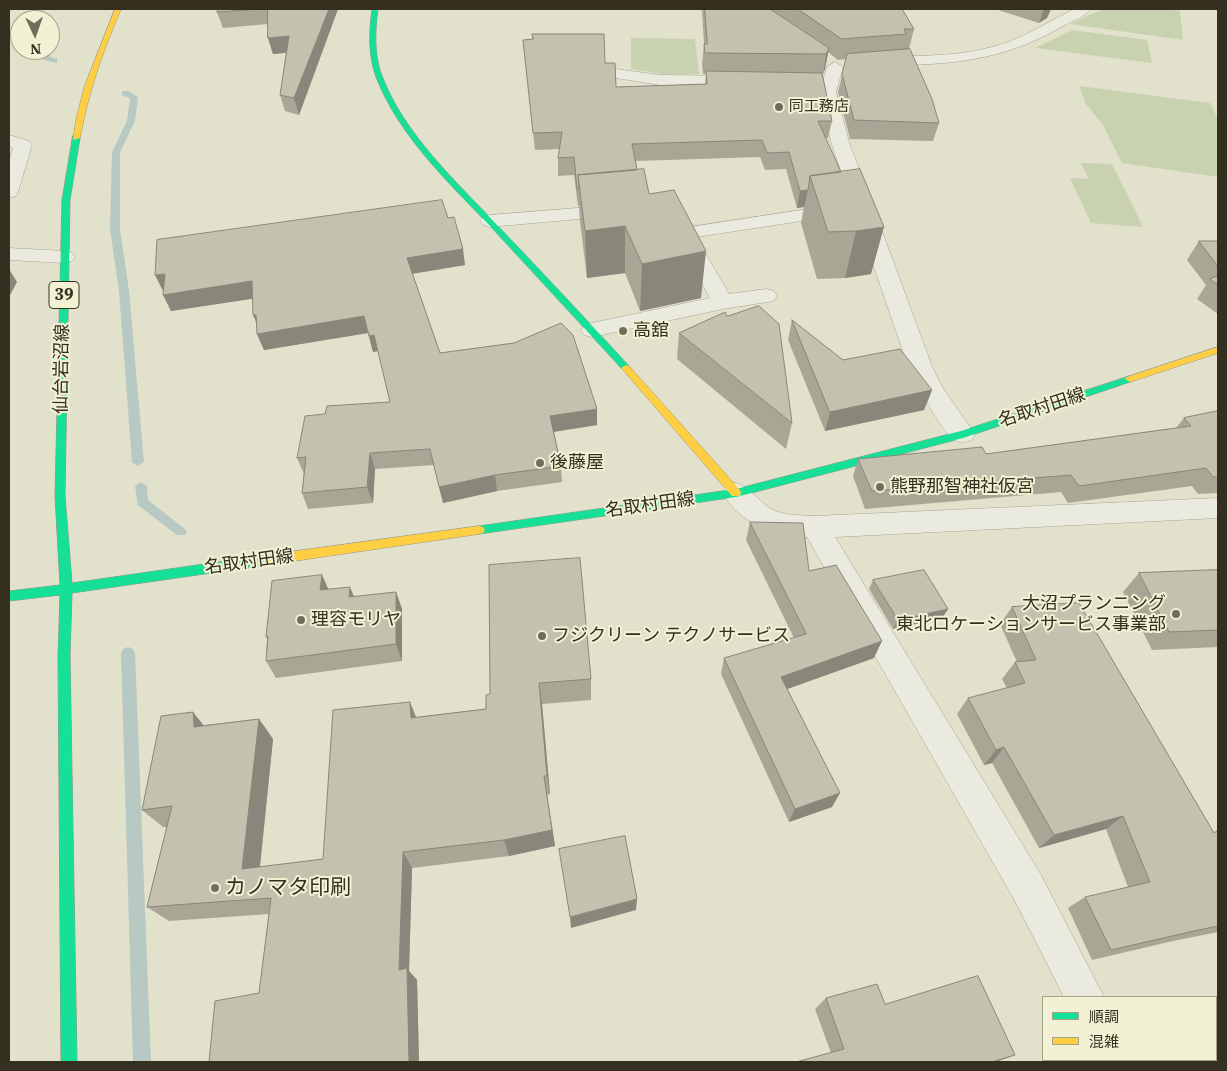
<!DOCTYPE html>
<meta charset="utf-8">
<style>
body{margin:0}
#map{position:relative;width:1227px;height:1071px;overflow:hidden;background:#e1e1cc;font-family:"IBM Plex Serif","Noto Sans JP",serif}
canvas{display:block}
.frame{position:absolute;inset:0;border:10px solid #342f1f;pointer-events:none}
.legend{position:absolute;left:1042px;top:996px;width:175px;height:65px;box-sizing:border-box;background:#f2f1d3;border:1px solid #a6a38b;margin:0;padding:6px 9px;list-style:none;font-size:15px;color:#342f1f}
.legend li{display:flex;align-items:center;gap:10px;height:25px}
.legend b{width:25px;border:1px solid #a6a38b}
.north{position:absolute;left:10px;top:10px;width:50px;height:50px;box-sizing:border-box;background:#f2f1d3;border:1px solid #a6a38b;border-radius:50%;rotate:177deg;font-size:14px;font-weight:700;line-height:20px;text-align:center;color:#342f1f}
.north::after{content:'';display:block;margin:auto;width:18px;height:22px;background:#716d5c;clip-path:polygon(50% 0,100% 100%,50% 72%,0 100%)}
</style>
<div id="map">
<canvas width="1227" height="1071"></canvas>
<div class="frame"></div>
<ul class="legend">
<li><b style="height:6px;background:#16e098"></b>順調</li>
<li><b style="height:6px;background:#ffcf43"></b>混雑</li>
</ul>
<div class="north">N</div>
</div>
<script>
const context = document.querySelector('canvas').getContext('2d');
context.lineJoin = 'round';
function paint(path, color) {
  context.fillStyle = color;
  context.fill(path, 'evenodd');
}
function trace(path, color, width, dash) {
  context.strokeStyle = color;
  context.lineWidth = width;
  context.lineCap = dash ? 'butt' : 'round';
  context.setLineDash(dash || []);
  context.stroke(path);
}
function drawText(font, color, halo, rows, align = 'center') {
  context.font = font + ' "IBM Plex Serif","Noto Sans JP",serif';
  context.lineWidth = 4;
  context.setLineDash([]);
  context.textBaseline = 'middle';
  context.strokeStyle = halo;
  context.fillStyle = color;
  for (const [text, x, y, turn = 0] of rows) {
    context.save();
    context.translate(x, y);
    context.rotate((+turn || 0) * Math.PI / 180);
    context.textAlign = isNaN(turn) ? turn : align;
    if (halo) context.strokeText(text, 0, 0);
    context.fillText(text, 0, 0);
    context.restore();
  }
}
paint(new Path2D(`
 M1103,9H1164L1180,11L1183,40L1070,24Z
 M1072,30L1147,40L1152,63L1035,48Z
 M631,38L695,39L699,74L669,75L631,69Z
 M1079,86L1210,103L1218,119V177L1122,163L1103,125L1086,104Z
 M1081,163L1112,164L1143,227L1091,223L1070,178L1089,179Z`), '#c8d2b0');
paint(new Path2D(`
 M34,9H40L43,20H37Z
 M42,50H50V57L57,59V63L44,60Z
 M122,91H128L138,97L135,121L120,152V229L129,291L144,462L138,466L132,462L119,291L110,229L112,152L127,121L130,98L122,95Z
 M141,482L147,486L148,500L185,529L187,532L185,535H177L138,505L135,486Z
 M128,647L133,649L135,653L151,1062H133L121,653L123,649Z`), '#b8c8c2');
const street = new Path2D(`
 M1074,9H1091C1086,16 1073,21 1065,25C1012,56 965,64 904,65C895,65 877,69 871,61L879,56C923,56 967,57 1008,42C1031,33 1052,20 1074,9Z
 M835,62L843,67L836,92L849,142L933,369L944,390L975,434L972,440C966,442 959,444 953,439C938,425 919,388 909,369L831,142L820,92L827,67Z
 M616,69L660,75L744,76L752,81L744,86L660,85L610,77L608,74Z
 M9,135L29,141L32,145L18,192L16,196L9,198V162L13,148L9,146Z
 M841,204L848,206L851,210L848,214L696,237L729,294L766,289L774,291L777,296L774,301L723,309L592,337L584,335L581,330L584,325L592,323L710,298L674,233L677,229Z
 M616,205L623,207L626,211L623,215L490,227L483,225L480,221L483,217L490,215Z
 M9,248L65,251L72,253L75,257L72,261L65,263L9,260Z
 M736,483C751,488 758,501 771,509C784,516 801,515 815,516L1218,498V518L835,537L1041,875L1104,997H1064L1015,901L807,537C773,533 740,525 723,493L727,486Z
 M1098,1060H1138L1139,1062H1099Z`);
const fast = new Path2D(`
 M372,9H378C375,31 374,55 382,76C405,135 455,180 497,225C542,272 586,319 629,366V370H623C579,322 535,275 491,227C448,182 399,136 376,77C368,55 369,32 372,9Z
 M73,136L80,138L70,200L65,496L72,583L274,554L278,556L280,559L278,562L274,564L72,593L70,655L77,1062H61L58,655L60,595L9,601V591L60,585L55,496L62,200Z
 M1130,376L1135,379L1133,381L963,438L736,497L479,534L475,533L473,530L475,527L479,526L736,489L961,431Z`);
const slow = new Path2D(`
 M115,9H121C103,51 88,93 80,138L73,140L76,120L84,88Z
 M1218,347V353L1130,382L1125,379L1127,377Z
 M626,365L629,366L740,490L741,493L740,496H732L623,370L621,368Z
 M479,526L483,527L485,530L483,533L479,534L274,564L270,562L268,559L270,556L274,554Z`);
trace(street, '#a6a495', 1);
trace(fast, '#969586', 1);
trace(slow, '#969586', 1);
paint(street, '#eaeade');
paint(fast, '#16e098');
paint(slow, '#ffcf43');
paint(new Path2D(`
 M219,9H338L299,115L285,111L280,95L286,53L273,54L268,38V24L223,28L217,12Z
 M702,9H902L914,29L909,49L939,123L933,141L850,139L838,92L846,59L838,60L828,52L825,69L822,75L832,121L828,138H826L871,274L845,278L817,279L801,223L804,207L797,208L786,169L765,170L760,157L636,161L637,170L701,298L640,311L625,273L587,278L580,221L579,206H578L574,175L558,176V158L559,149L535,150L523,40L532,39V34L605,63L616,87L705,84L706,74H703L702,64L704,44Z
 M995,9H1051L1047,18L1039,23Z
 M448,218L465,265L412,274L440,353L597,425L554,432L561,466L562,482L497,491L443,503L434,465L375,469L373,503L308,509L302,493L304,474L297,458L325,414L390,402L378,351L373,352L368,333L264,350L257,334V324L252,298L171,311L164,291H163Z
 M1199,241H1218V314L1197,299L1206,285L1187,260Z
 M792,320L843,360L932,390L924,410L825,431L788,340Z
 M679,333L792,423L786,449L677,359Z
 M1218,411V493L1198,494L1192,486L1068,503L1061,492L865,509L853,476L858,459L986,454L1176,428L1184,418Z
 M750,522L809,571L874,658L787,689L832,807L789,822L721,674L724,658L794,638L746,540Z
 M489,565L591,679V700L542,704L550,794L547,795L555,846L509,856L412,868L409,971L417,980L419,1062H209L259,993L269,914L169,921L147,907L167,827H163L142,810L204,725L259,719L273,739L260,867L323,859L416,717L486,709L490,694Z
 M1218,570V647L1152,650L1123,592L1139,573Z
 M322,575L328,589L354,597L396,592L402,609V661L276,678L266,661L267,639L266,637Z
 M873,580L948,609L942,618L893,629L869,589Z
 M1012,607L1214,833L1218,830V932L1173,941L1092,960L1068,908L1085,897L1128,887L1106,829L1039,848L992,763L984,765L957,714L968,698L1007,688L1002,679L1015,662H1017L1000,624Z
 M826,998L885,1004L1015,1055L996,1062H796L831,1053L815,1009Z
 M1218,1022V1055L1216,1048V1023Z`), '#a9a696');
paint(new Path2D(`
 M329,9H338L299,115L294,98Z
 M1044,9H1051L1047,18L1039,23Z
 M289,36L293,52L273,54L268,38Z
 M829,48L825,69L823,75L826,54Z
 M808,190L804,207L797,208L800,191Z
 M625,226V273L587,278L585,231Z
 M884,227L871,274L845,278L856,231Z
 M463,249L465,265L410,274L407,258Z
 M706,251L701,298L640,311L642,264Z
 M9,269L17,282L9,297Z
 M165,274L173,290L163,291L155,275Z
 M252,281L258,298L171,311L163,295Z
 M253,315H256L260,331Z
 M364,316L368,333L264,350L257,334Z
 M374,335L378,351L373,352L369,336Z
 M932,390L924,410L825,431L830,412Z
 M597,409V425L552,432L550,416Z
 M370,453L375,469L373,503L367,487Z
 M495,475L497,491L443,503L439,487Z
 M322,575L330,593L320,590Z
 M350,587L357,604L349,597Z
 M396,592L402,609V661L396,644Z
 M948,609L942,618L893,629L898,620Z
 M882,641L874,658L776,693L781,677Z
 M539,683L542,704L550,794L547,776Z
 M410,702L418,722L411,718Z
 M193,712L209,732L194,727Z
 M259,719L273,739L258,884L242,869Z
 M1004,747L992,763L984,765L996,750Z
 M544,776L555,846L509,856L504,840Z
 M840,793L832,807L789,822L795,809Z
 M1123,816L1106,829L1039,848L1054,835Z
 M403,852L412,868L409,971L417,980L419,1062H409L399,970Z
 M637,899L636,910L571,928L570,917Z
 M1015,1055L996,1062H992Z`), '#89877a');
const building = new Path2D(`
 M219,9H260L217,12Z
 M268,9H329L294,98L280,95L289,36L268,38Z
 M705,9H770L829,48L826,54L705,53L704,44H707Z
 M798,9H902L914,29H904L906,34L842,39Z
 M532,34H604L605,63H615L616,87L707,84L706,71L822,73L832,121H818L841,172L810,176L808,190L800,191L789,152L767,153L762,140L632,144L637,170L578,175L579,189H577L574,157L558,158L562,132L533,133L523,40L533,39Z
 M910,49L932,99L939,123L854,120L842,74L847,54Z
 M644,169L649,194L674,190L706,251L642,264L625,226L585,231L578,175Z
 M860,169L884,227L856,231L828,232L810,176Z
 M442,200L448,218L454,217L463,249L407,258L440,353L514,343L561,323L573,335L597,409L550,416L561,466L495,475L439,487L430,449L370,453L367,487L302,493L306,457L297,458L305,416L325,414L327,406L390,402L374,335L369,336L364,316L257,334L256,315H253L252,281L163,295L165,274L155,275L157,240Z
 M1199,241H1218V266Z
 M1218,276V285L1210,279Z
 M759,306L779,324L792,423L679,333L725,312L727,316Z
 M792,320L843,360L900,349L932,390L830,412Z
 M1218,411V477H1213L1206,468L1079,486L1071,475L872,491L858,459L982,447L986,454L1191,426L1184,418Z
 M750,522L803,523L809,571L836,565L882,641L781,677L840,793L795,809L724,658L806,634Z
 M580,558L591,679L539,683L547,776H544L552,830L504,840L403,852L399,970L407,968L409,1062H209L215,1001L259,993L271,898L147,907L172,806L142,810L161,716L193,712L194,727L259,719L242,869L323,859L333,710L410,702L411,718L486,709V695L490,694L489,565Z
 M924,570L948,609L898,620L873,580Z
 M1218,570V630L1169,632L1139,573Z
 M322,575L320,590L350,587L349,597L396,592V644L266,661L268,636L266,637L272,581Z
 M1079,603L1214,833L1218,830V926L1194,931L1111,950L1085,897L1150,882L1123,816L1054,835L1004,747L996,750L968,698L1025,683L1015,662L1036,660L1012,607Z
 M625,836L637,899L570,917L559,849Z
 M978,976L1015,1055L992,1062H796L844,1049L826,998L877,984L885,1004Z`);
paint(building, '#c4c1ae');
trace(building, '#89877a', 1);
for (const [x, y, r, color] of [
 [779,107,5,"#716d5c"],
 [623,331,5,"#716d5c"],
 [540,463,5,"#716d5c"],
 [880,487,5,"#716d5c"],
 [1176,614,5,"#716d5c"],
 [301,620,5,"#716d5c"],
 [542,636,5,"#716d5c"],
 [215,888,5,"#716d5c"]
]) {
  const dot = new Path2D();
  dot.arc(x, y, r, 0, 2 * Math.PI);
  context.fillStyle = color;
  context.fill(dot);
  trace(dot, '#f2f1d3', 2);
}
drawText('15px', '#342f1f', '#f2f1d3', [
 ["同工務店",789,107]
], 'left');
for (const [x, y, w] of [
 [64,295,30]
]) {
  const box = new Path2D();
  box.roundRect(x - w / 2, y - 13.5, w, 27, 4);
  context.fillStyle = '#f2f1d3';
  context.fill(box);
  trace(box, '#342f1f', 1);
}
drawText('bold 16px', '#342f1f', null, [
 ["39",64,295]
]);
drawText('18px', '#342f1f', '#f2f1d3', [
 ["高舘",633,331],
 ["後藤屋",550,463],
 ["熊野那智神社仮宮",890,487],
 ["大沼プランニング",1166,604,"right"],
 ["東北ロケーションサービス事業部",1166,625,"right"],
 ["理容モリヤ",311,620],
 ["フジクリーン テクノサービス",552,636]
], 'left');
drawText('18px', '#342f1f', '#f2f1d3', [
 ["仙台岩沼線",62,369,-89],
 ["名取村田線",1042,408,-18],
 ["名取村田線",650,505,-8],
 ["名取村田線",249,562,-8]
]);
drawText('21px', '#342f1f', '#f2f1d3', [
 ["カノマタ印刷",225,888]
], 'left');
</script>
